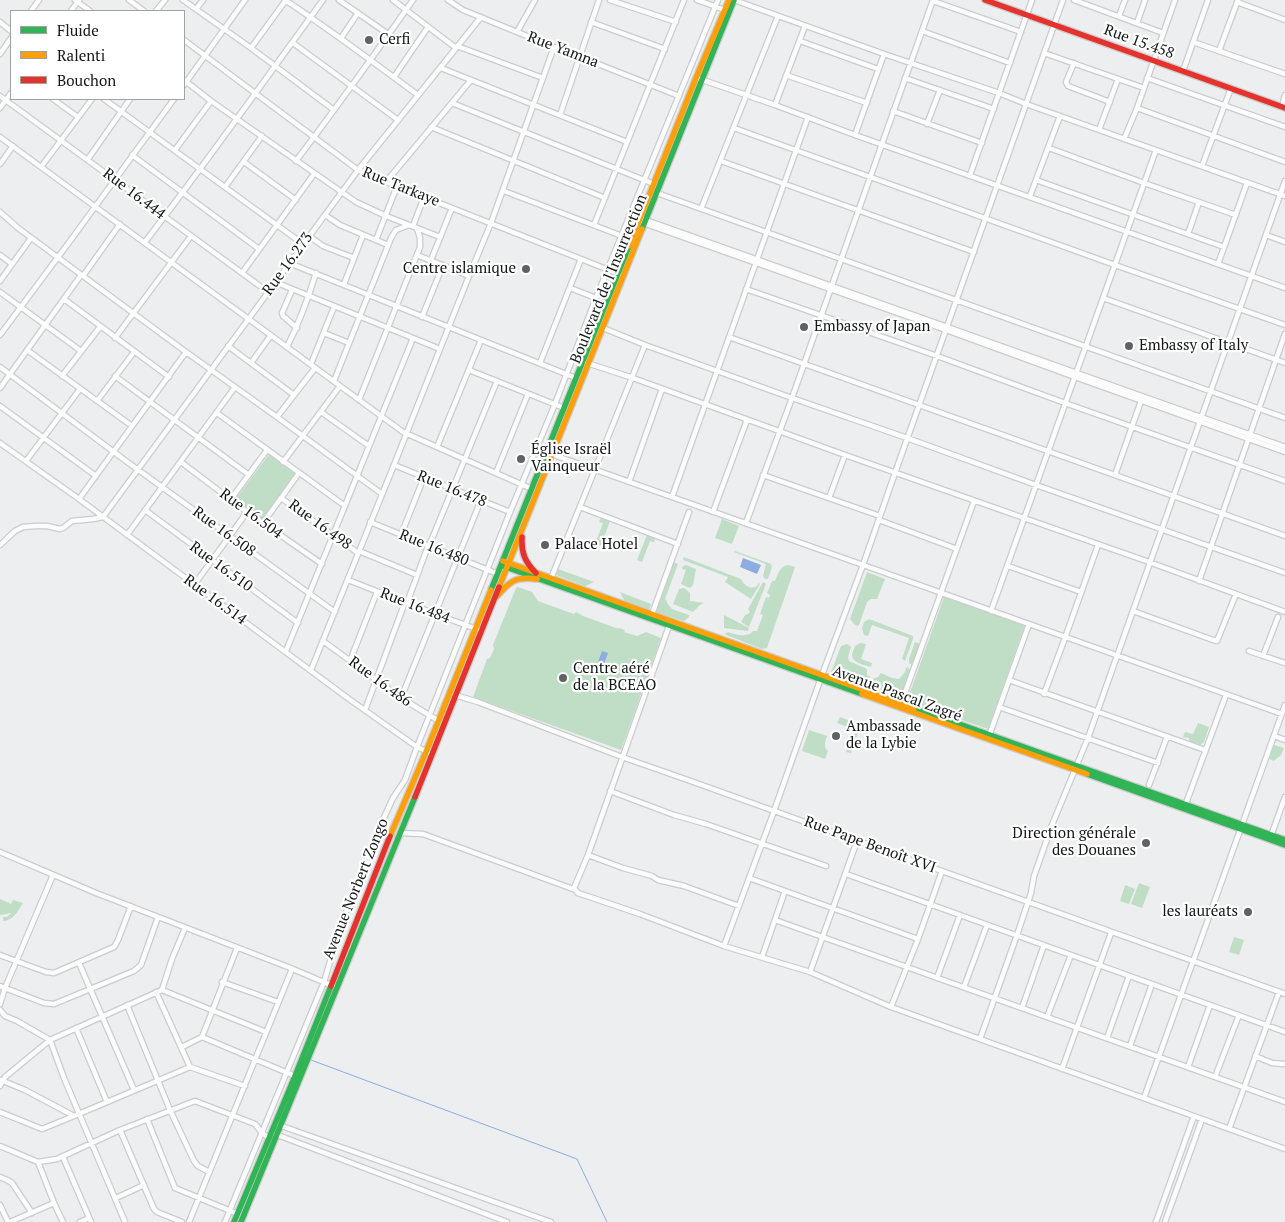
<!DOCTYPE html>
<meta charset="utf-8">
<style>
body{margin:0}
#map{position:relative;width:1285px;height:1222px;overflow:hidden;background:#edeef0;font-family:"PT Serif",serif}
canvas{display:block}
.legend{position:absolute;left:10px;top:10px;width:175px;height:90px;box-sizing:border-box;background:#fff;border:1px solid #a1a2a2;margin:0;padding:6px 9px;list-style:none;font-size:15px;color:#151617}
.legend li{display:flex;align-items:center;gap:10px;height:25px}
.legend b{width:25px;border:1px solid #a1a2a2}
</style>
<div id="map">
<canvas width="1285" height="1222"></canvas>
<ul class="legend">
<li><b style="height:6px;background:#30b455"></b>Fluide</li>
<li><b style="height:6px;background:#ff9f0a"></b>Ralenti</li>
<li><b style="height:6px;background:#e5322d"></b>Bouchon</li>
</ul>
</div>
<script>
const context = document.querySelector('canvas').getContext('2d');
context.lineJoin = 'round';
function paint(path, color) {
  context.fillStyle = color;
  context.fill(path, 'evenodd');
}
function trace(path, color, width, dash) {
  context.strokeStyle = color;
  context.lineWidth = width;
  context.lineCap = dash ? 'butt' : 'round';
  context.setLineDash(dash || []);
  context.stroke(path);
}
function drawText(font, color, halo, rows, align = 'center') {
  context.font = font + ' "PT Serif",serif';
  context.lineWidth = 4.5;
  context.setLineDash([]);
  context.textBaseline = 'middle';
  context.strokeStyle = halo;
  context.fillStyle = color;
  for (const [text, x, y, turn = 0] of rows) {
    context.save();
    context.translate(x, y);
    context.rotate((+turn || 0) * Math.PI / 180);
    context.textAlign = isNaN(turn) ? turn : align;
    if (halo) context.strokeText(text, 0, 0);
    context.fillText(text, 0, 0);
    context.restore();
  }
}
paint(new Path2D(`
 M270,453L297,473L263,521L235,500Z
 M601,518L610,521L601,546L595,544L603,523L599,522Z
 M722,519L739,526L732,544L715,538Z
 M647,535L655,539L654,542L650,541L642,562L637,560Z
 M735,551L771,564L772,567L768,579H765L763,576L766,564L734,552Z
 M684,557L741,579C745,587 754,592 759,583L760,584L751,599L725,582L728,577L683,560Z
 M673,562L678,564L665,599L667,601V603L672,609L689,615V617L684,621L656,612L655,610Z
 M686,565L696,569L693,585L690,588L681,584L686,570L682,569L683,566Z
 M788,565L795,567L767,648L762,649L724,634L728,632C736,635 748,638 753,631H757L763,615L760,614L766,597L769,598L770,595L767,593L772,581H775C778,574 779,567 788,565Z
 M558,569L594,582L585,586L556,575Z
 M867,572L885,579L877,599H871L867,602L859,625L857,626L854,624L850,619Z
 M763,582L766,584L749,627L741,622L745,615L748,614L750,612L748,609Z
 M518,587L532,592L538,601L574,614L576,612L583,616L619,629V628L625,630L624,632L637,636L646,632L661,638L621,750L473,697L487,659L490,658L494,649L493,645L516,588Z
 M684,588L690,593V601L704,603L700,605L693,612L673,604L679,589Z
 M620,592L651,604L649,610L641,616L624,600Z
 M944,597L1025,625L988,729L907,701Z
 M724,615L749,628L748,631L724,628Z
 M869,619L913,636V639L905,661L902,659L909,638L872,625L868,636L864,635L862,628L864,622Z
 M915,642L920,644L912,665L909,663V659Z
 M860,643L866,644L861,659L872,663L871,667C865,665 852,663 852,655C852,652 854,649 855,646Z
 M847,644L851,647L848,657L849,661L867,669V675L870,677L868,681L862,683L831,672L841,646Z
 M908,667L910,670L901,697L874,687L871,683L872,679L878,677L881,673L892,678L899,679L905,672L906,668Z
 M840,717L861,725L851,753L846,752L847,749L848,750L850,748L856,730L837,723Z
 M1198,723L1209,727L1204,742L1200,745L1189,741V738L1183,737L1185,732L1193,734Z
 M809,730L827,736C825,742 823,747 828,751L825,759L802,751Z
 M1274,745L1284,748L1281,755L1274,761L1269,759Z
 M1139,883L1150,887L1142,908L1131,904Z
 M1125,885L1135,889L1129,904L1120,901Z
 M0,899L11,904L13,900L23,903C18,911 13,921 3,921V917H7L11,913L0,915Z
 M1234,937L1244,940L1239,955L1229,952Z`), '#c0dec6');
paint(new Path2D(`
 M743,558L761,565L757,574L740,567Z
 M602,651L608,653L603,667L597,665Z`), '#8cace2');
trace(new Path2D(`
 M311,1060L577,1159L607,1222`), '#8cace2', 1);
const street = new Path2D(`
 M75,0L90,11
 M129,0L144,11
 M183,0L251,48L334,110
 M285,0C331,30 374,63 418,95
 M339,0L388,34
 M393,0L456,48
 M448,0L463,10L517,32L679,96
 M610,0L676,22
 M697,0L725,10
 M734,0L884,54L999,93L1026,104L1285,196
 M1074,0L1163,33
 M933,1L1021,32
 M1237,2L1285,20
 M196,9L203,0
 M31,11L39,0
 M71,11L79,0
 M156,11L165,0
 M1119,16L1125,0
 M0,22L11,31
 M591,22L665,49
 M1137,23L1145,0
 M922,31L1010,63
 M517,32L535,0
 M341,38L358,13
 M184,40L358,170L386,182L619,274
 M800,41L878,69
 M1193,42L1285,74
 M293,43L398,120
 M457,46L543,78
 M251,48L286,0
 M1219,51L1238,0
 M1044,53L1144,88
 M0,54L11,38
 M1074,63L1066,82L1068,86L1110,102
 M441,68L627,142
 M1183,71L1208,0
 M786,75L867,103
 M394,77L428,27
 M905,78L994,109
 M1147,78L1285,127
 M700,79L775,105L855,135L1285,288
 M184,80L211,101L356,202L386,216L440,237
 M184,85L245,0
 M0,96L268,292
 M53,99L78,117
 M104,99L303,244
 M452,103L654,184
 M775,105L805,26
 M1282,107L1285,95
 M0,108L11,93
 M1137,108L1285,162
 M893,111L982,143
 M560,115L599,0
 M927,124L940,90
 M431,127L605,198
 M734,128L1115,265L1285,325
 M1099,130L1118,79
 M855,135L884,54
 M0,137L403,432L532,489
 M1124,139L1137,108L1175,0
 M1049,148L1144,183L1236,215
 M175,150L211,101
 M132,155L259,249
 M88,159L130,99
 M296,161C336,108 375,54 413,0
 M721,161L974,252
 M244,162L296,200
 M0,164L13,146
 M1202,166L1231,88
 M41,167L92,99
 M970,175L1032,0
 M1036,180L1224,247
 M386,182L471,80
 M225,187L262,136
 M504,191L622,236
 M657,193L1285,418
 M1030,196L1060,116
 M701,209L778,16
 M0,212L18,228L186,352L277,417L382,494
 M325,215L340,225L388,245
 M643,219L1285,447
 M643,223L946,330L1075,377L1285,452
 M594,225L684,0
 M413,226L424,197
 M1188,234L1199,202
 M1266,235L1285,242
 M309,236L323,246L354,258
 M376,240L397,186
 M145,242C206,163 264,81 323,0
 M0,255L12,264
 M417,255L469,276
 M431,260L452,208
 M289,263L576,378
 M1218,264L1247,183
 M242,273L314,174
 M83,276L120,224
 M0,281L31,238
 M275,282L440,349
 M344,284L363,235
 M570,288L596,298
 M746,289L937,356L1065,403L1285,481
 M292,290L282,313L283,316L297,328
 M0,292L81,351
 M1103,298L1285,363
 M64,299L169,377
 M422,317L443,265
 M603,328L645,345L792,398L907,438L1036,485L1285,573
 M324,333L349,343
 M0,335L73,237L174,99
 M729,337L1285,536
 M115,338L191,236
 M228,346L294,395
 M287,347C299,323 308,299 316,273
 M27,350L132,426
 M251,363L271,335
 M540,363L581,259
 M587,363L633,378L845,455L1149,562L1285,612
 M311,364L334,307
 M0,367L126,461L335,612
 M469,370L564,408
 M62,376L100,327
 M115,376L249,475
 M334,381L391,238L396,230L409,225
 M0,388L81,275
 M359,400L420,247V238L417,228
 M97,401L134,352
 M0,406L96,476
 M321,412L369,446
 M217,413L345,506
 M277,417L315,368
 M0,443L79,499L349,699L417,747L428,752
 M437,447L481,340
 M551,454L1282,714
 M26,461L80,389
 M181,462L247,512L322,564
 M283,462L340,386
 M394,465L510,512
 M496,473L528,394
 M763,475L880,516
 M1115,475L1141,401
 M629,482L662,389
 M672,497L808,117
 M281,498L358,553
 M829,498L845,455
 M79,499L186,352
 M231,499L267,450
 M580,507L678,544
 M145,510L298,623
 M713,512L747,420
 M879,520L957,549
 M370,522L498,574
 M263,523L299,473
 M746,523L792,398L933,0
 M127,535L235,387
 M401,535L424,477
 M0,545L15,531L23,527L36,526H47L60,529L63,528L72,521L93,519L103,517L358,170L481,17
 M429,546L497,381
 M359,551L417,575
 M1008,566L1081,592
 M348,580L435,614L482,631
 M550,581L645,345
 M1199,581L1285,334
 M194,585L247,512
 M407,603L428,546
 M991,611L1156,150
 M1133,611L1213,640L1217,641L1236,594
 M651,617L689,512
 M323,641L401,698L439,721
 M286,651L413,338
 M1249,651L1285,663
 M1263,656L1278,617
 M350,661L377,592
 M311,670L394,465L469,276L491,223L554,47
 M1009,680L1205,750
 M1044,694L1065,638L1098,545
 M455,695L478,702L622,757L685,779L1285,994
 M401,698L481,500
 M901,704L974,501
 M999,707L1158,763
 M365,710L405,602
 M989,736L1029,624
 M1274,736L1285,740
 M1149,785L1167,737
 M610,791L674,815L706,824L826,866
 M1185,806L1226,695
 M400,833L423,834L573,889L574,888L578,893L640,914L724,946L810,972L891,1007L1285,1149
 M1271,836L1285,797
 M0,852L96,893L288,967L333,986
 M588,855L623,868L652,876L658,880L684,886L739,906
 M846,874L1285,1032
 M749,878L918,939
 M574,888L588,855L669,626
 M775,920L1285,1102
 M724,946L774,811L822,675L863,565L895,473L1063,0
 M0,955L46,972L54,973L114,947L118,940L131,906
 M762,957L785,891
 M79,963L134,1090
 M810,972L857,841
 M937,978L960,915
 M222,982L278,1002
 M0,986L44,1003L54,1004L134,971L141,965L158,917
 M964,987L987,925
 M162,990L172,959L185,928
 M156,992L190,1067
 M0,1004L5,988L53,875
 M127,1005L170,1110L194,1161L198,1166L209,1172
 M891,1007L918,939L942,871
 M1022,1008L1044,945
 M0,1010L5,1016L17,1021L50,1040L64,1078L125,1222
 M1047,1017L1071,955
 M76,1028L107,1102
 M202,1037L295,1076
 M1107,1038L1129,976
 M980,1039L1017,935L1031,893L1034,876L1052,825L1088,738L1285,181
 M1130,1046L1152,984
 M182,1047L202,1037L237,948
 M1255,1056L1272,1063L1285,1064
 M1188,1067L1210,1005
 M1062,1069L1111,933
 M1215,1077L1239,1015
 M1,1080L25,1090L74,1116L190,1067L245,1086
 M0,1086L5,1077L50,1040L162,990L266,1032
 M1144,1098L1285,705
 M0,1112L42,1129L74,1116
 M147,1119L175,1188L238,1214
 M279,1125L551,1222
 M1229,1129L1279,992
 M120,1130L154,1209L157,1212L182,1222
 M275,1134L507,1222
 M0,1146L38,1162L57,1159L120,1130L195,1101L255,1124L262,1133L269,1138
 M63,1157L91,1222
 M38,1162L54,1203L63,1222
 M0,1177L7,1180L12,1183L32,1213
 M116,1198L144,1185
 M0,1205L8,1222
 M10,1222L54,1203
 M80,1222L89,1218
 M189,1222L292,969
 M225,1222L324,982L341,925L382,822L393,798L405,780L417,747L510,512L555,404L596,298L718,0
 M1156,1222L1194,1116
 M1165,1222L1202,1119`);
const fast = new Path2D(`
 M642,229L734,0
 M503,566L862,694
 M491,590L629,246
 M914,708L1285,840
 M1087,774L1285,845
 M234,1222L295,1076L331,986
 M241,1222L415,797`);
const slow = new Path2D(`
 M629,246L696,78L729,0
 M503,561L914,708
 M499,587L642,229
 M497,596C510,581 516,576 537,579
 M862,694L1087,774
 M390,836L426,752L491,590`);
const jam = new Path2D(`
 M985,0L1285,108
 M522,537C521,553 525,562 536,573
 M415,797L499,587
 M331,986L390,836`);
trace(street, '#cbcccd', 7);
trace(fast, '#cbcccd', 8);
trace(slow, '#cbcccd', 8);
trace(jam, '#cbcccd', 8);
trace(street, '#fcfcfd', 4.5);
trace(fast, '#30b455', 5.5);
trace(slow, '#ff9f0a', 5.5);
trace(jam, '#e5322d', 5.5);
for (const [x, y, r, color] of [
 [369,40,5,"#616263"],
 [526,269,5,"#616263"],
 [804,327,5,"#616263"],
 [1129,346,5,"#616263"],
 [521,459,5,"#616263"],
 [545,545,5,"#616263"],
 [563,678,5,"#616263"],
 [836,736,5,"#616263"],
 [1146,843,5,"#616263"],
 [1248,912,5,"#616263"]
]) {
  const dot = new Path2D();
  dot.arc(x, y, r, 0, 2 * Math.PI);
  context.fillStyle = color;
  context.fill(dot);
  trace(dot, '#fff', 2);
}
drawText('15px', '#151617', '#fff', [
 ["Cerfi",379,40],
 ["Centre islamique",516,269,"right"],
 ["Embassy of Japan",814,327],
 ["Embassy of Italy",1139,346],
 ["Église Israël",531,450],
 ["Vainqueur",531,467],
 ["Palace Hotel",555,545],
 ["Centre aéré",573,669],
 ["de la BCEAO",573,686],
 ["Ambassade",846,727],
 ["de la Lybie",846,744],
 ["Direction générale",1136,834,"right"],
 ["des Douanes",1136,851,"right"],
 ["les lauréats",1238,912,"right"]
], 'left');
drawText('15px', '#151617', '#fff', [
 ["Rue 15.458",1139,42,20],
 ["Rue Yamna",563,50,21],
 ["Rue Tarkaye",401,187,22],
 ["Rue 16.444",134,194,37],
 ["Rue 16.273",288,264,-54],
 ["Boulevard de l'Insurrection",609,279,-68],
 ["Rue 16.478",452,489,22],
 ["Rue 16.504",251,514,36],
 ["Rue 16.498",320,525,36],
 ["Rue 16.508",224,532,36],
 ["Rue 16.480",434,548,22],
 ["Rue 16.510",221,567,36],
 ["Rue 16.514",215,600,36],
 ["Rue 16.484",415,606,21],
 ["Rue 16.486",380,682,36],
 ["Avenue Pascal Zagré",897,694,20],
 ["Rue Pape Benoît XVI",870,845,20],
 ["Avenue Norbert Zongo",356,889,-68]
]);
</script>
